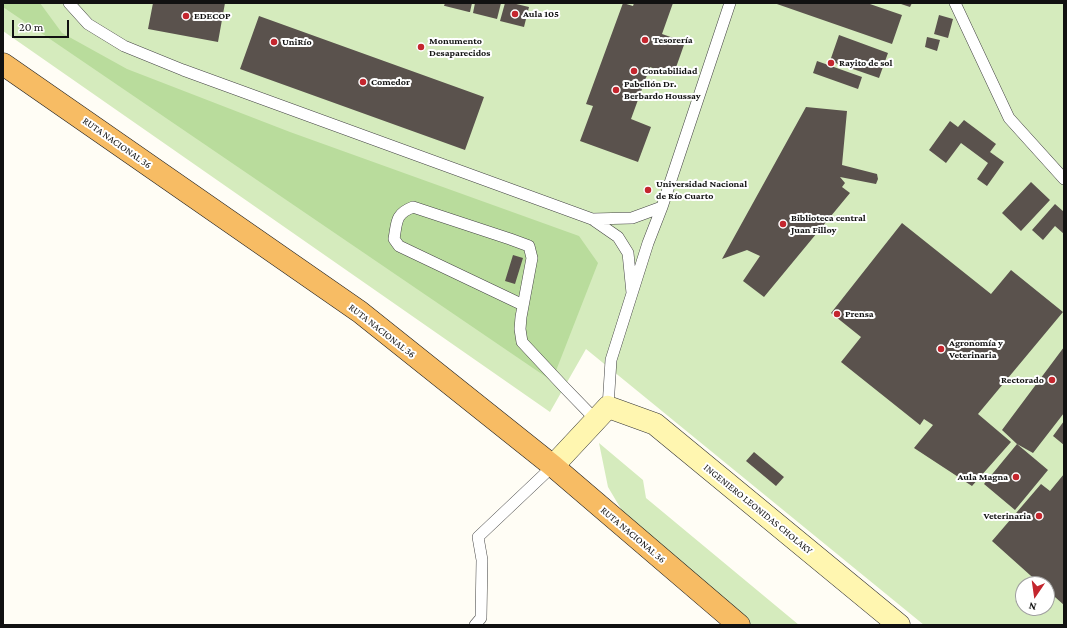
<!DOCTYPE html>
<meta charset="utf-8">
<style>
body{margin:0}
#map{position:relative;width:1067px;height:628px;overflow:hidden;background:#fffdf5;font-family:"Crimson Pro",serif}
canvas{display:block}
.frame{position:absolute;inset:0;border:4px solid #111;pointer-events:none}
.north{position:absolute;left:1015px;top:576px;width:40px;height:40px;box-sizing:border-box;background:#fff;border:1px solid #a0a0a0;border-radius:50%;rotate:193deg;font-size:11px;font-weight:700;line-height:16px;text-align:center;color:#111}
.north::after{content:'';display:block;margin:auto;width:14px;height:18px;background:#c4262e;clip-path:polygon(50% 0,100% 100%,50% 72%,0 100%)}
.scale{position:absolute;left:12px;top:20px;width:57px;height:18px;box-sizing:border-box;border:2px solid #111;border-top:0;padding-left:5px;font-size:12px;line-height:14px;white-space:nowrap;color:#111;-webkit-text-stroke:3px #fff;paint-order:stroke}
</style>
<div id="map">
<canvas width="1067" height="628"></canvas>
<div class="frame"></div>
<div class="north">N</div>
<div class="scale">20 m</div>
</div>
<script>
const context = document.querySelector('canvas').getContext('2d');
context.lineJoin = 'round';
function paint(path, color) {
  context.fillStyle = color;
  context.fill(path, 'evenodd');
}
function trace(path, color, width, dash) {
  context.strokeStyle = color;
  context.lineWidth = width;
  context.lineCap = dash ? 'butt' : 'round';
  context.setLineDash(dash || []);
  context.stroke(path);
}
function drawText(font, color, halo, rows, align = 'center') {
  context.font = font + ' "Crimson Pro",serif';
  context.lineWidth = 4;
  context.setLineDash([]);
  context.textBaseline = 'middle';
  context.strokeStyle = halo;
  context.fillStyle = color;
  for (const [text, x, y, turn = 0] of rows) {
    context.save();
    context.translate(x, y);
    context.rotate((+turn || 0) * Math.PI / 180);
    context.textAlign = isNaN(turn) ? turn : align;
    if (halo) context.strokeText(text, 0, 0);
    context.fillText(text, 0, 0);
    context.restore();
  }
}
paint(new Path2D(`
 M3,3H1064V625H924L586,349L550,412L3,31ZM1023,584H1047V608H1023Z
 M599,443L643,480L646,498L799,625H751L690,573L624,514L608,487Z`), '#d5ebbd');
paint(new Path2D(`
 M3,3H40L62,33L127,69L290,132L579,236L598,263L552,381L3,7Z`), '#b9dc9c');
paint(new Path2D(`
 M153,3H225L218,42L148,29Z
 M445,3H472L470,12H469L445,6H444Z
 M475,3H501L497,19L473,13Z
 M505,3H512L529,7L524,27L500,21Z
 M623,3L633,6L634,3H673L662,34L685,42L673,76L650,67L631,119L651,127L638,162L580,141L593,106L586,104Z
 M774,3H867L902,15L892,44Z
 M898,3H912L910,7Z
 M939,15L953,19L948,38L934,34Z
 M259,16L484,97L465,150L240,69Z
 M839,35L888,53L879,78L830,61Z
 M927,37L940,40L937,51L925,47Z
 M817,61L862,77L858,89L813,73Z
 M806,107L847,111L842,165L877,174L878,179L876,184L840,177L845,183L842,187L850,193L764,297L743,281L760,256L747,250L722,259Z
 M964,120L996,144L990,152L1004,162L987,186L977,179L988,163L961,143L946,163L929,150L950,121L958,127Z
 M1031,182L1050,200L1021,231L1002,213Z
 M1055,204L1064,212V234L1055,226L1043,240L1032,230Z
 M902,223L991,294L1011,270L1063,312L978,414L1011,442L972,486L914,448L933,425L924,419L920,425L841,362L861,337L831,313Z
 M513,255L523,258L515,284L505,281Z
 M1064,347V413L1033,453L1017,444L1048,470L1015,510L984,484L1017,444L1002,430Z
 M1064,421V445L1053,436Z
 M754,452L784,477L776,486L746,461Z
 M1064,474V605L1047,590V584H1040L992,541L1041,484L1050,491Z`), '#5a524d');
const service = new Path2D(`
 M69,3L88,24L124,46L183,70L592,219L618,237L628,253L632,293
 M955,3L1009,118L1064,179
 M592,219L632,218L662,207
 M523,305L399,246L394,239C397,222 395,214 413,207L510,239L529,246L532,258L521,317L520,329L522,342L564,387L596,420
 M608,407L611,360L648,243L662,207L730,3
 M475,625L481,618L482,560L478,537L553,466`);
const secondary = new Path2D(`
 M553,466L608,407L655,424L899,625`);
const trunk = new Path2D(`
 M3,64L360,312L553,466L739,625`);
trace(service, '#444', 12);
trace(secondary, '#333', 23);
trace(trunk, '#222', 23);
trace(service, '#fff', 11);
trace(secondary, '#fff6b0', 22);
trace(trunk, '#f7bc64', 22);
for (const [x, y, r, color] of [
 [515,14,4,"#c4262e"],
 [186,16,4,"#c4262e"],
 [645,40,4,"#c4262e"],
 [274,42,4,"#c4262e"],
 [421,47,4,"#c4262e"],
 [831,63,4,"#c4262e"],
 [634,71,4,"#c4262e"],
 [363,82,4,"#c4262e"],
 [616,90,4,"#c4262e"],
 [648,190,4,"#c4262e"],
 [783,224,4,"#c4262e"],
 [837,314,4,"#c4262e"],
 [941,349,4,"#c4262e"],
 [1052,380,4,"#c4262e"],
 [1016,477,4,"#c4262e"],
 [1039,516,4,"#c4262e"]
]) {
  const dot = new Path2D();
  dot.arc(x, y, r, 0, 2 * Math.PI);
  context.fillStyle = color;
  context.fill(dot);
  trace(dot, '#fff', 1.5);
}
drawText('bold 10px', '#111', '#fff', [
 ["Aula 105",523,14],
 ["EDECOP",194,16],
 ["Tesorería",653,40],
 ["Monumento",429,41],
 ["Desaparecidos",429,53],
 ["UniRío",282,42],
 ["Rayito de sol",839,63],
 ["Contabilidad",642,71],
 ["Comedor",371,82],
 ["Pabellón Dr.",624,84],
 ["Berbardo Houssay",624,96],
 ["Universidad Nacional",656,184],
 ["de Río Cuarto",656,196],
 ["Biblioteca central",791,218],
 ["Juan Filloy",791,230],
 ["Prensa",845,314],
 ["Agronomía y",949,343],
 ["Veterinaria",949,355],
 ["Rectorado",1044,380,"right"],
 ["Aula Magna",1008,477,"right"],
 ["Veterinaria",1031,516,"right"]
], 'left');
drawText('10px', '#111', '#fff', [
 ["RUTA NACIONAL 36",117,143,35],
 ["RUTA NACIONAL 36",382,331,38],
 ["INGENIERO LEONIDAS CHOLAKY",758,509,39],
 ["RUTA NACIONAL 36",633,535,40]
]);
</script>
